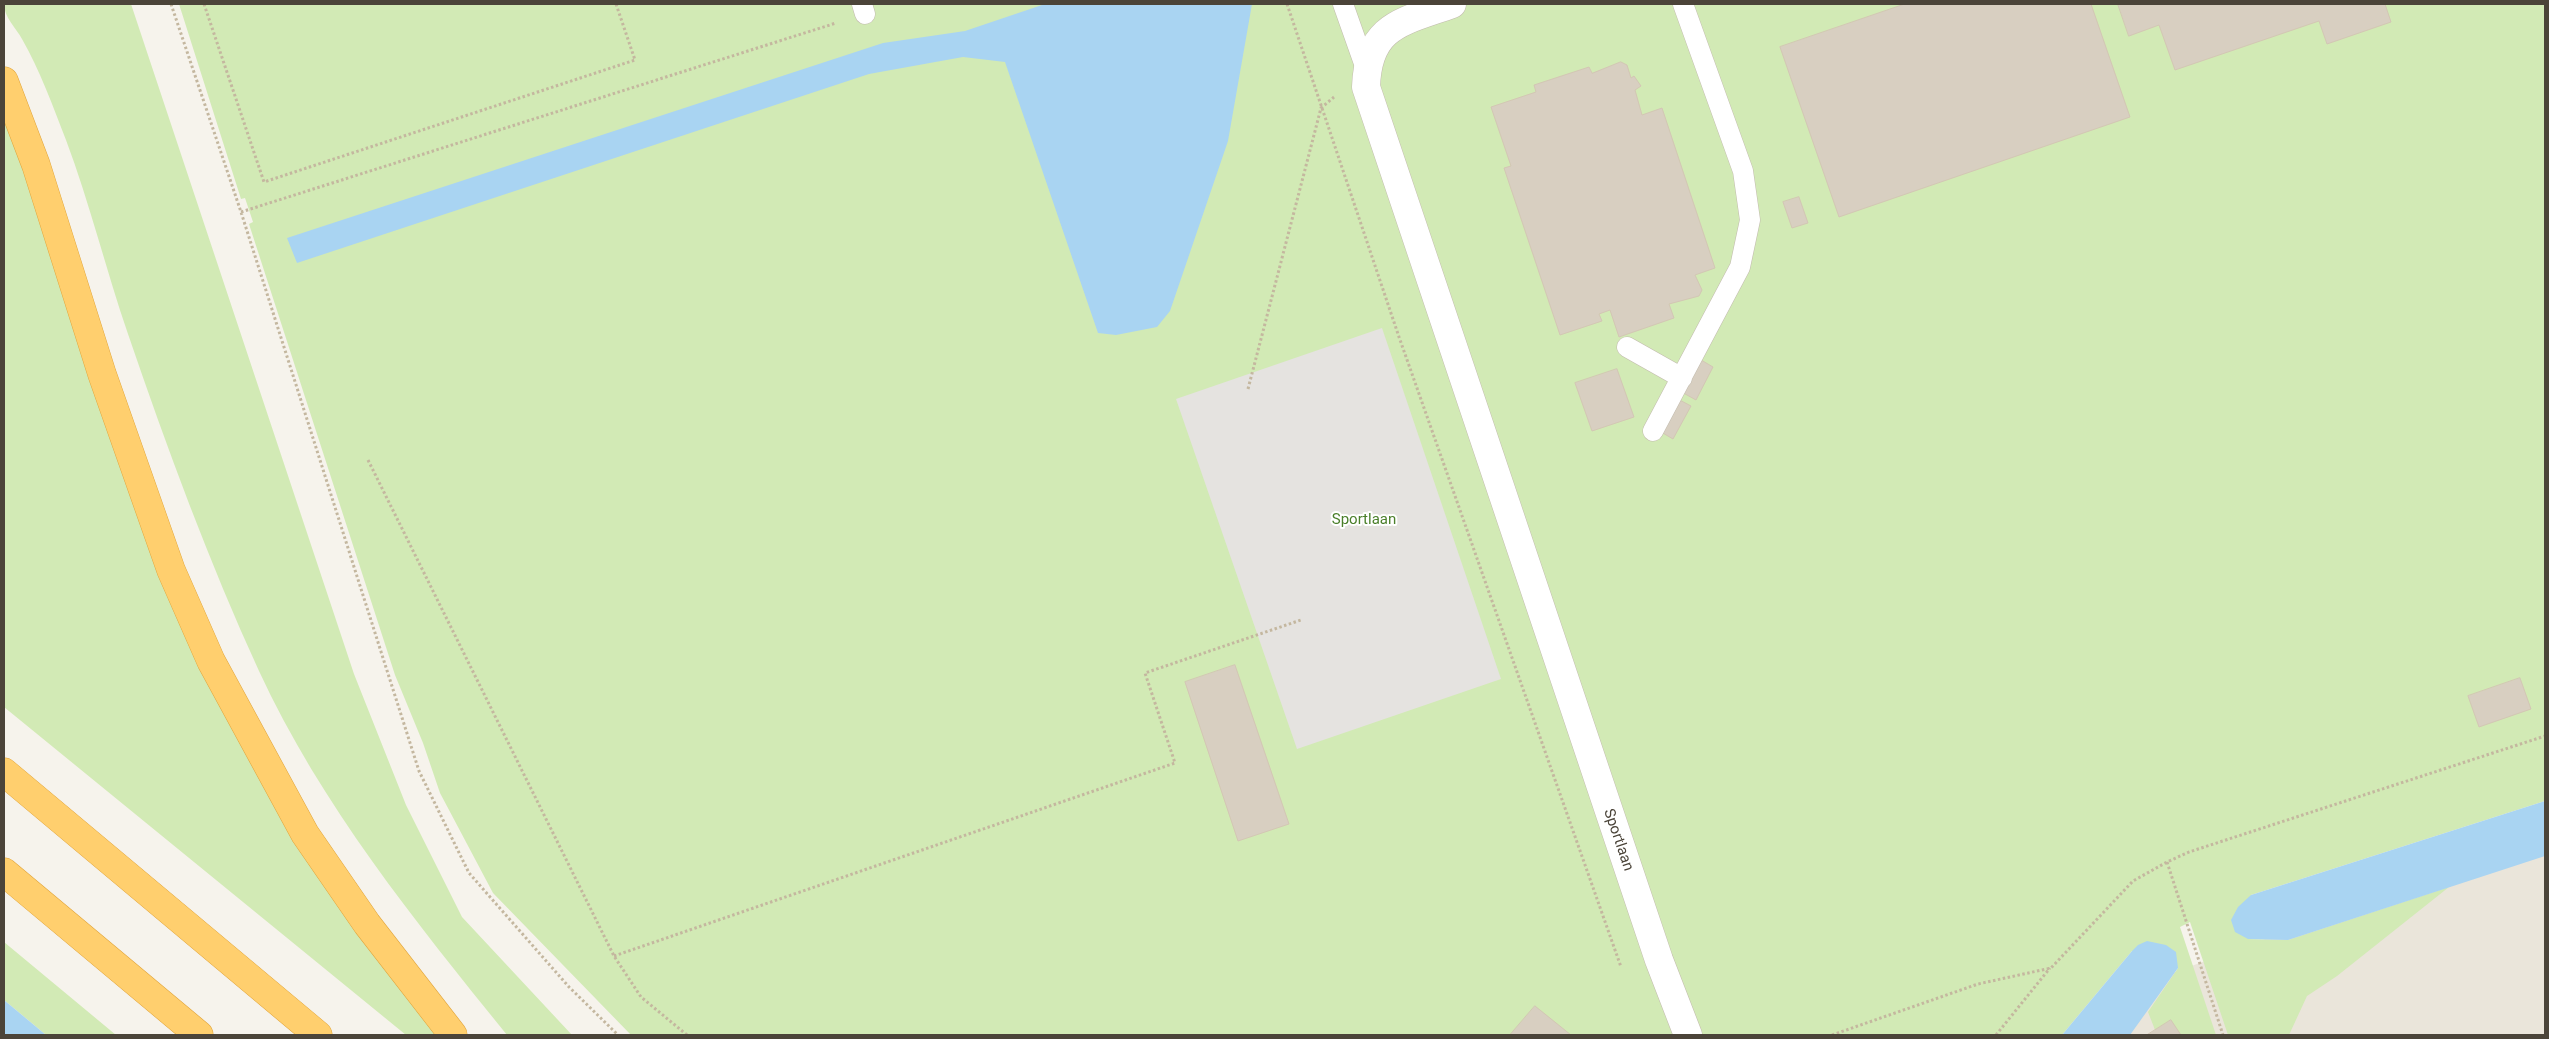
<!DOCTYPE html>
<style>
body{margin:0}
#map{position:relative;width:2549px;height:1039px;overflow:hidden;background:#f6f3ec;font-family:Roboto,sans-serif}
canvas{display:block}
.frame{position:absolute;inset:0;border:5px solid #4b4439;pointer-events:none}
</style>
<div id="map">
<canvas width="2549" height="1039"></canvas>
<div class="frame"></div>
</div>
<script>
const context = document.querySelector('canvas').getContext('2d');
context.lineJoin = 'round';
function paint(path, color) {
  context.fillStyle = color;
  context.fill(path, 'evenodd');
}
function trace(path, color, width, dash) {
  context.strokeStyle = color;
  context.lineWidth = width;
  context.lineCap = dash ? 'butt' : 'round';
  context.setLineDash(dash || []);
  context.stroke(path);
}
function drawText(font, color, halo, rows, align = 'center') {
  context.font = font + ' Roboto,sans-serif';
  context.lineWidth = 4;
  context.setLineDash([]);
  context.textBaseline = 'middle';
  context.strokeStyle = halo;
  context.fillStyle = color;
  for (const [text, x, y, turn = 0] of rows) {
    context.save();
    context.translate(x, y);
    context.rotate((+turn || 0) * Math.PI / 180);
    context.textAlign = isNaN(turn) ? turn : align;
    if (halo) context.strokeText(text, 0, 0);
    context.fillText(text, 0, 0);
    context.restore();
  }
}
paint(new Path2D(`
 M2545,836V1035H2082L2118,993Z`), '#eae5da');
paint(new Path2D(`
 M4,4H131L354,674L406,805L462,917L572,1035H507C415,921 321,805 259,671C209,562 167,448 128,334C106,270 90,204 66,140C54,109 39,68 22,39C16,28 4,17 4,4Z
 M179,4H2545V801L2251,895L2248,939L2288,940L2449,887L2337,976L2307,996L2289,1035H2228L2190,922L2180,927L2216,1035H2157L2148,1012L2178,968L2132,951L2062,1035H631L493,893L440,793L423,743L395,675L249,224L253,222L245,198L241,199Z
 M4,104L246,732L455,1035H406L4,707Z
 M4,942L116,1035H46L4,1000Z`), '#d2eab5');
paint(new Path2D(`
 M1382,328L1501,679L1297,749L1176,399Z`), '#e5e3e0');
paint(new Path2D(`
 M1045,4H1252L1228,141L1170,311L1157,327L1116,335L1098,333L1005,62L963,57L869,74L297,263L287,238L883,43L965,31Z
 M2545,801V856L2288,940L2248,939L2235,932L2231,920L2238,907L2251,895Z
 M2147,941L2166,945L2176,952L2178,968L2130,1035H2062L2132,951L2138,945Z
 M4,1000L46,1035H4Z`), '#a9d4f2');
const building = new Path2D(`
 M1905,4H2091L2130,117L1839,217L1780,47Z
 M2118,4H2385L2391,22L2327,44L2319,21L2175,70L2159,25L2129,36Z
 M1621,62L1627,65L1631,78L1634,76L1641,86L1635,90L1642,115L1662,108L1715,268L1695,275L1702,290L1699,296L1669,304L1674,318L1619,337L1610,310L1599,314L1602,321L1560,335L1504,168L1511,166L1491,107L1536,92L1534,85L1589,67L1592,73Z
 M1799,197L1808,223L1792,228L1783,202Z
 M1696,357L1713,367L1696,400L1678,390Z
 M1617,369L1634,417L1592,431L1575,383Z
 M1674,397L1691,406L1673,439L1656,429Z
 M1235,665L1289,824L1238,841L1185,682Z
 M2520,678L2531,709L2479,727L2468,696Z
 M1535,1006L1571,1035H1510Z
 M2171,1020L2181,1035H2147Z`);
paint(building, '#d8cfc1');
trace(building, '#d3c7b4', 1);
const lane = new Path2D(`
 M862,4L865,14
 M1343,4L1366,69
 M1627,347L1682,378
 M1653,431L1740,267L1750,220L1743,171L1683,4`);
const street = new Path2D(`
 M1452,4C1402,22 1368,25 1366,87L1659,960L1688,1035`);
const highway = new Path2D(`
 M4,81L36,165L102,374L171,570L211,661L305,834L367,924L453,1035
 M4,772L318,1035
 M4,872L199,1035`);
trace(lane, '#c2bbae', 21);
trace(street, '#c2bbae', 29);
trace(highway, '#e0a43c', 29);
trace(new Path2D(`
 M171,4L241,212L419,771L469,873L569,987L618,1035
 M204,4L264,182L635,60L616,4
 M1287,4L1399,337L1621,967
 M241,212L836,23
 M1248,389L1321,108L1334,97
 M368,460L614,956L641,997L687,1035
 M2167,862L2223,1035
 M614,956L1175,763L1145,673L1301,620
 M1832,1035L1978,984L2051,968L2133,881L2167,862L2189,852L2545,736
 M1996,1035L2050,968`), '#c4b79f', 3, [2.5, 2.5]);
trace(lane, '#fff', 20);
trace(street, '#fff', 28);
trace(highway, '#ffcf6e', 28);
drawText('15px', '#4a7f2a', '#fff', [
 ["Sportlaan",1364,520]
]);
drawText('15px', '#4b4439', '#fff', [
 ["Sportlaan",1618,840,71]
]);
</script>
